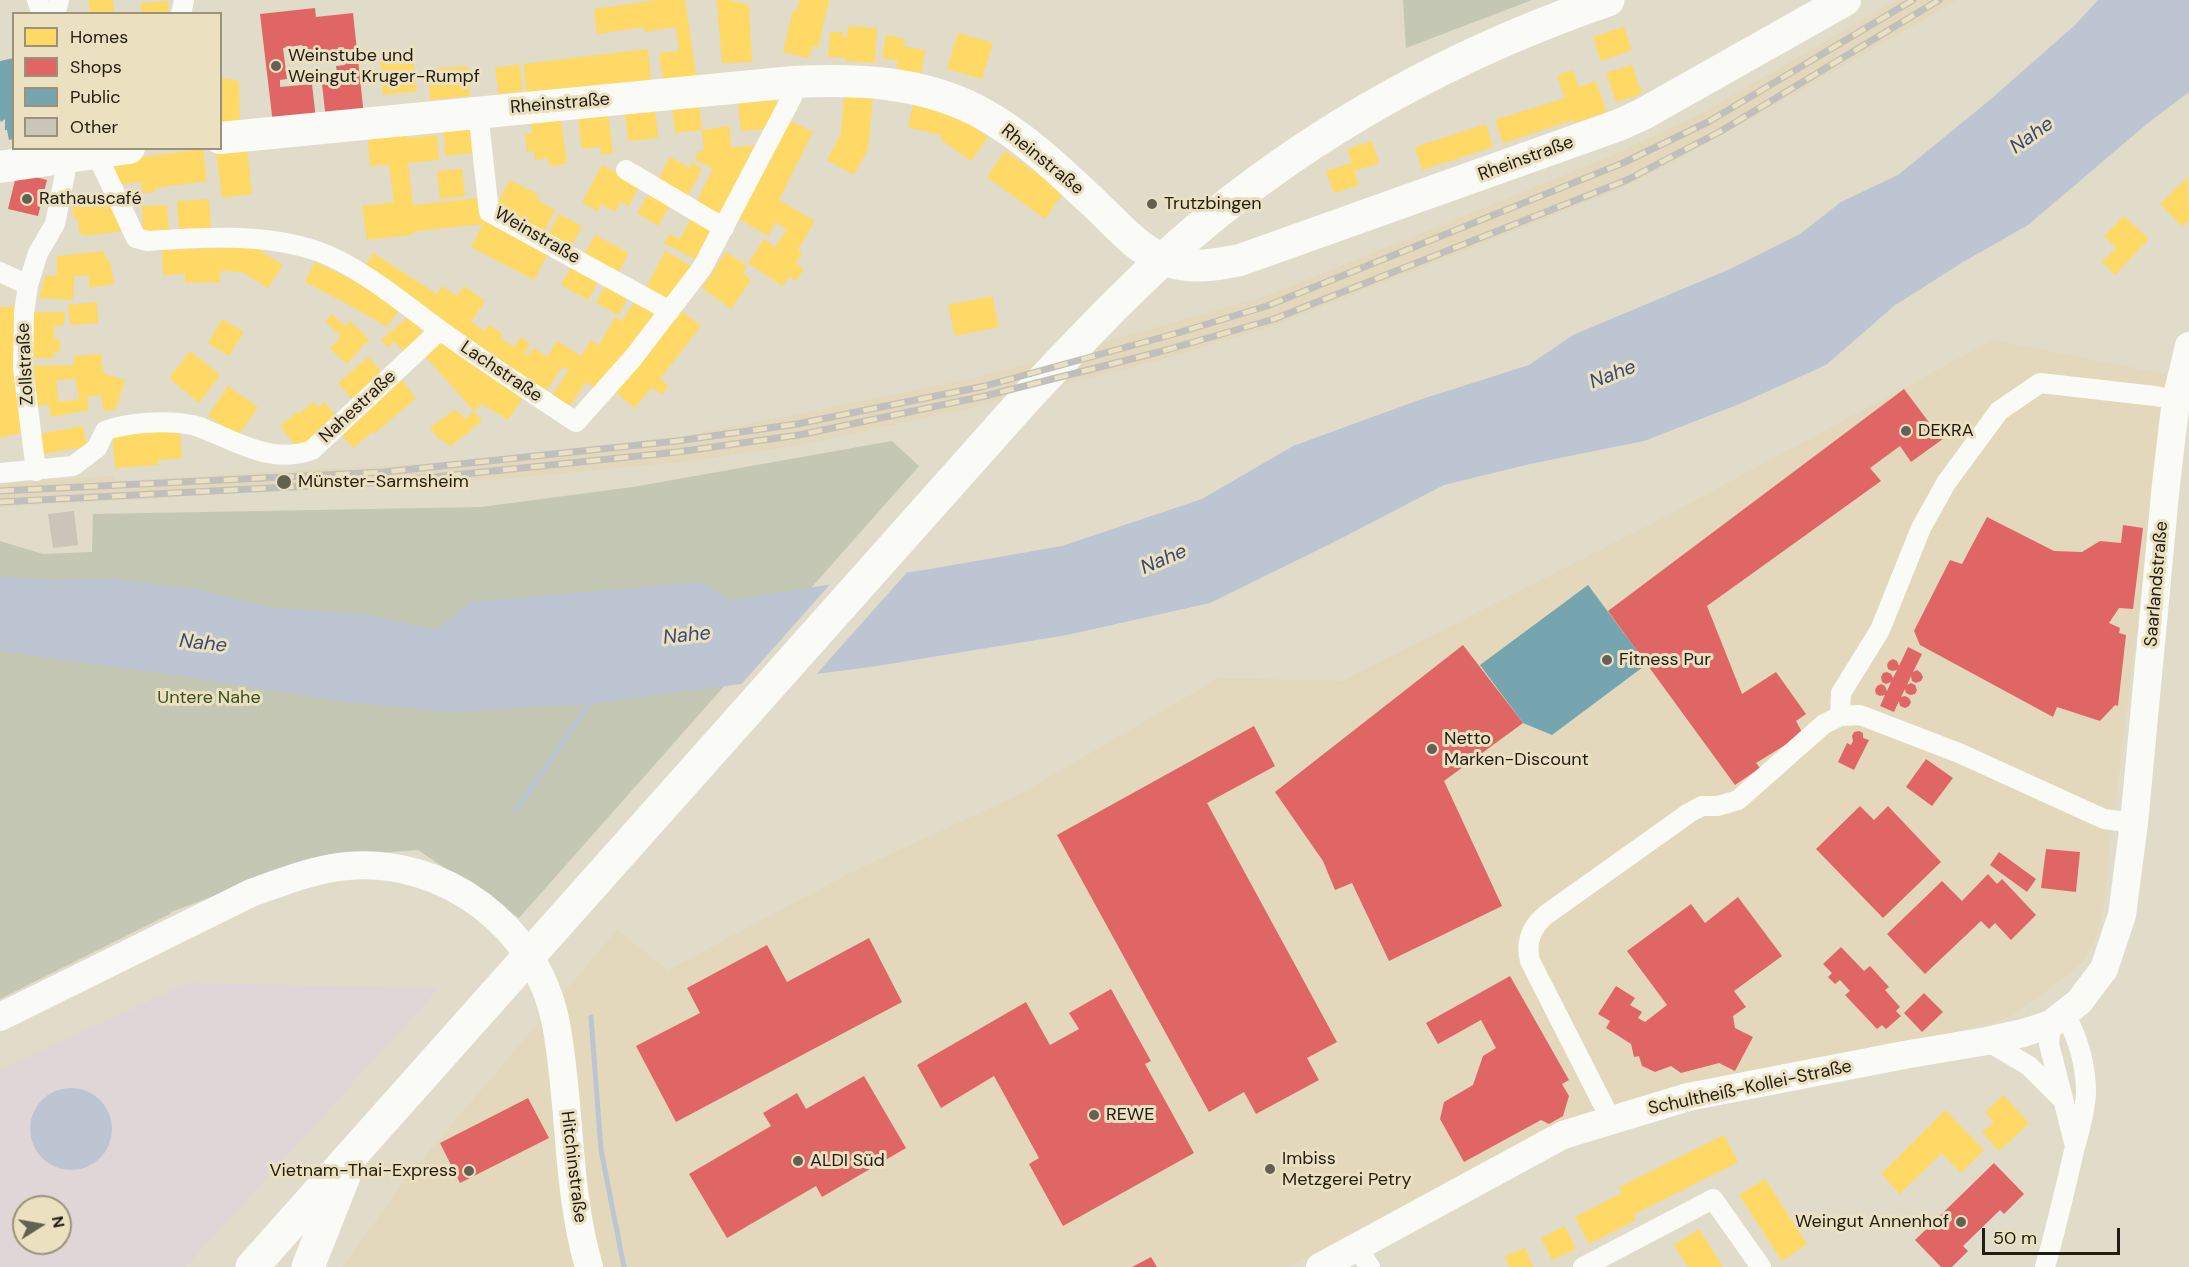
<!DOCTYPE html>
<meta charset="utf-8">
<style>
body{margin:0}
#map{position:relative;width:2189px;height:1267px;overflow:hidden;background:#e1dbca;font-family:"DM Sans",sans-serif}
canvas{display:block}
.legend{position:absolute;left:12px;top:12px;width:210px;height:138px;box-sizing:border-box;background:#ebe0c0;border:2px solid #9a927a;margin:0;padding:8px 10px;list-style:none;font-size:18px;color:#211d12}
.legend li{display:flex;align-items:center;gap:12px;height:30px}
.legend b{width:30px;border:2px solid #9a927a}
.north{position:absolute;left:12px;top:1195px;width:60px;height:60px;box-sizing:border-box;background:#ebe0c0;border:2px solid #9a927a;border-radius:50%;rotate:79deg;font-size:16px;font-weight:700;line-height:24px;text-align:center;color:#211d12}
.north::after{content:'';display:block;margin:auto;width:21px;height:27px;background:#646052;clip-path:polygon(50% 0,100% 100%,50% 72%,0 100%)}
.scale{position:absolute;left:1982px;top:1228px;width:138px;height:27px;box-sizing:border-box;border:3px solid #211d12;border-top:0;padding-left:8px;font-size:18px;line-height:21px;white-space:nowrap;color:#211d12;-webkit-text-stroke:4px #ebe0c0;paint-order:stroke}
</style>
<div id="map">
<canvas width="2189" height="1267"></canvas>
<ul class="legend">
<li><b style="height:16px;background:#ffd966"></b>Homes</li>
<li><b style="height:16px;background:#e06666"></b>Shops</li>
<li><b style="height:16px;background:#76a5af"></b>Public</li>
<li><b style="height:16px;background:#cbc4b8"></b>Other</li>
</ul>
<div class="north">N</div>
<div class="scale">50 m</div>
</div>
<script>
const context = document.querySelector('canvas').getContext('2d');
context.lineJoin = 'round';
function paint(path, color) {
  context.fillStyle = color;
  context.fill(path, 'evenodd');
}
function trace(path, color, width, dash) {
  context.strokeStyle = color;
  context.lineWidth = width;
  context.lineCap = dash ? 'butt' : 'round';
  context.setLineDash(dash || []);
  context.stroke(path);
}
function drawText(font, color, halo, rows, align = 'center') {
  context.font = font + ' "DM Sans",sans-serif';
  context.lineWidth = 6;
  context.setLineDash([]);
  context.textBaseline = 'middle';
  context.strokeStyle = halo;
  context.fillStyle = color;
  for (const [text, x, y, turn = 0] of rows) {
    context.save();
    context.translate(x, y);
    context.rotate((+turn || 0) * Math.PI / 180);
    context.textAlign = isNaN(turn) ? turn : align;
    if (halo) context.strokeText(text, 0, 0);
    context.fillText(text, 0, 0);
    context.restore();
  }
}
paint(new Path2D(`
 M1897,0H1958L1724,134L1630,185L1276,325L1160,360L984,405L802,445L683,462L510,478L0,507V483L113,476L116,481L433,463L676,437L794,415L984,376L1267,296L1616,154L1700,114Z
 M1993,340L2170,375L2110,838L2106,888L2099,932L2081,964L2037,998L2003,1020L1919,1040L1686,1086L1396,1210L1288,1267H343L403,1182L617,930L668,970L852,872L1018,795L1219,678L1342,681L1655,522Z`), '#e3d8bb');
paint(new Path2D(`
 M188,983L439,988L186,1267H0V1070ZM24,1207H60V1243H24Z`), '#e0d6d8');
paint(new Path2D(`
 M1403,0H1532L1406,48Z
 M892,441L919,466L519,918L418,850L316,858L171,912L170,914L0,999V541L43,554L92,552L93,514L481,507L633,487Z`), '#c3c7b3');
paint(new Path2D(`
 M2098,0H2189V92L2148,123L2028,225L1963,262L1894,306L1826,365L1742,403L1644,441L1530,464L1444,485L1334,542L1210,603L1067,635L877,666L590,704L451,712L345,702L190,677L0,651V576L49,580L114,579L195,589L270,607L368,615L436,630L471,602L700,582L730,600L930,569L1062,546L1202,499L1293,446L1419,400L1529,365L1573,335L1730,269L1800,234L1841,202L1898,175L1991,99L2075,25Z
 M30 1129a41 41 0 1 1 82 0a41 41 0 1 1-82 0Z`), '#bdc5d3');
paint(new Path2D(`
 M910,569L813,678L738,688L833,581Z`), '#e1dbca');
paint(new Path2D(`
 M89,0H113L114,14H90Z
 M657,0H685L696,75L663,80L659,53L679,51L676,27L645,32L644,27L597,34L594,9Z
 M717,0H729L749,5L752,62L722,63Z
 M800,0H829L818,48L812,46L809,58L783,52L793,10L797,11Z
 M168,1L169,14H142L141,3Z
 M848,26L877,28L875,63L846,61V58L828,57L830,32H843L842,37H847Z
 M1624,27L1632,50L1601,61L1593,37Z
 M958,33L993,43L982,79L947,69Z
 M886,35L905,39L903,46L925,50L921,73L896,69L898,61L882,58Z
 M648,49L651,80L527,95L523,64Z
 M413,56L417,91L383,95L380,60Z
 M519,64L523,91L499,94L495,68Z
 M1632,65L1642,94L1616,102L1606,73Z
 M468,66L470,96L430,100L428,69Z
 M1573,70L1579,87L1596,81L1607,112L1574,123L1573,120L1503,143L1495,120L1565,98L1557,76Z
 M220,78L239,81L240,125L222,126V120H220Z
 M844,96L873,98L868,149L854,175L827,160L841,134Z
 M771,97L779,105L767,129L741,131L738,100Z
 M699,103L702,130L675,133L672,107Z
 M913,105L957,116L988,137L971,161L940,139L943,136L908,127Z
 M655,109L658,138L628,141L625,113Z
 M608,114L613,153L601,155L600,147L582,149L578,118Z
 M785,118L813,132L779,200L815,221L798,250L802,253L796,263L804,269L796,281L789,277L782,286L748,263L764,239L775,247L787,230L776,222L768,236L738,218L757,186L753,184Z
 M561,120L567,164L549,166L548,158L535,160L534,151L527,152L525,134H532L531,123Z
 M1486,124L1493,147L1422,170L1415,147Z
 M729,126L731,148L755,145L720,215L696,203L713,168L695,160L699,151H704L702,130Z
 M472,127L475,153L445,156L443,130Z
 M405,130L406,138L437,135L439,160L408,163L413,205L481,198L484,224L417,231L410,235L367,240L362,206L394,202L389,165L370,166L367,133Z
 M1372,141L1379,163L1354,171L1359,185L1334,193L1326,171L1352,163L1347,149Z
 M247,148L252,194L222,198L216,152Z
 M203,149L207,181L155,188V192L143,193L141,182L113,185L110,161Z
 M1005,151L1064,192L1045,219L987,177Z
 M670,157L690,168L692,163L702,169L688,195L658,179Z
 M602,165L640,185L629,206L620,202L615,212L601,204L597,211L582,202Z
 M462,169L465,196L440,199L437,171Z
 M2188,177L2189,220L2183,227L2160,204Z
 M510,180L539,195L537,199L555,210L544,232L496,206Z
 M650,192L671,204L658,226L637,213Z
 M110,196L125,228L122,231L85,236L80,233L78,220L74,218L71,203L75,199L84,197L88,200Z
 M209,199L211,231L179,233L177,201Z
 M167,205L169,233L143,234L142,206Z
 M559,214L582,226L571,247L548,234Z
 M487,216L550,250L534,280L471,247Z
 M2124,216L2149,239L2115,275L2102,262L2116,248L2104,236Z
 M691,218L715,230L699,261L664,243L669,234L680,239Z
 M595,235L629,253L618,274L584,255Z
 M219,248H256L283,265L268,288L242,272L220,271V282L185,283V274L163,275L162,250Z
 M103,251L111,266L114,284L89,288V276H74L73,300L39,298L46,275L57,276V256Z
 M665,251L695,268L672,302L646,288Z
 M726,252L747,266L743,273L751,280L731,309L702,288Z
 M373,253L437,294L442,286L457,296L464,286L485,301L471,322L485,331L489,325L503,334L500,338L514,347L521,337L530,344L524,353L528,356L534,348L547,357L557,341L581,356L591,340L599,345L615,317L622,321L635,300L662,315L596,389L586,382L569,407L551,396L569,370L562,367L545,393L363,269Z
 M315,262L349,278L400,309L387,327L353,307L305,282Z
 M572,265L599,280L588,300L561,285Z
 M606,284L628,296L619,315L596,303Z
 M992,296L999,327L955,336L948,305Z
 M97,302L98,323L70,325L68,305Z
 M0,307H17L25,432L0,438Z
 M680,310L701,326L660,379L669,386L662,395L652,387L635,408L616,393Z
 M34,312H65L64,325L54,326V339H60V352H54V358H31Z
 M332,314L345,326L350,321L369,339L347,364L330,349L341,336L325,321Z
 M409,316L424,334L404,352L394,341L388,347L381,340Z
 M222,319L244,332L229,356L208,343Z
 M444,338L462,358L465,355L524,396L508,420L482,404L474,411L424,355Z
 M190,351L220,375L199,403L169,378Z
 M101,354L103,373L125,380L116,409L104,411L101,395L87,397L89,410L51,417L48,404L37,406L31,366L74,365V356ZM75,378L79,399L59,402L56,381Z
 M368,357L382,372L352,399L338,383Z
 M400,378L416,398L374,434L372,432L353,448L338,431Z
 M228,386L258,407L238,436L208,416Z
 M313,402L318,407L324,402L337,416L299,449L280,426L297,412L299,414Z
 M455,409L465,419L474,411L482,421L451,446L438,438L430,428Z
 M83,426L87,446L44,454L40,434Z
 M180,430L182,458L158,460L159,465L115,468L112,435Z
 M2003,1095L2029,1123L1999,1151L1982,1132L1994,1122L1985,1112Z
 M1945,1110L1984,1150L1961,1173L1942,1153L1900,1194L1881,1174Z
 M1724,1135L1738,1162L1633,1215L1636,1220L1589,1244L1575,1217L1622,1193L1619,1187Z
 M1765,1179L1807,1244L1782,1261L1739,1195Z
 M1565,1226L1576,1249L1552,1260L1541,1238Z
 M1699,1229L1723,1267H1688L1674,1245Z
 M1525,1248L1533,1267H1509L1505,1256Z`), '#ffd966');
paint(new Path2D(`
 M315,8L316,17L353,13L364,116L326,120L321,75L337,73L336,66L345,65L343,54L304,58L302,45L283,48L287,79L280,80V87L312,84L316,119L273,124L260,14Z
 M17,172L47,180L38,216L8,209Z
 M1904,389L1931,425L1936,422L1947,436L1911,462L1900,446L1870,468L1881,481L1707,606L1742,694L1776,672L1806,714L1796,721L1803,734L1756,763L1760,768L1735,785L1608,611Z
 M1987,517L2054,551L2082,552L2100,541L2121,543L2123,525L2143,528L2133,609L2119,608L2109,623L2120,628L2119,633L2126,635L2118,706L2115,705L2100,721L2057,707L2053,717L1920,645L1914,631L1950,560L1962,564Z
 M1463,645L1523,723L1444,781L1502,906L1389,961L1352,883L1335,890L1323,861L1275,792Z
 M1908,647L1922,654L1913,672L1917,670L1921,673L1923,677L1921,681L1916,683L1912,681L1911,676L1907,685L1911,683L1915,685L1917,690L1915,694L1910,695L1906,693L1905,689L1901,697L1905,696L1909,698L1911,702L1909,706L1905,708L1900,706L1899,701L1894,712L1880,706L1885,695L1880,696L1876,694L1875,690L1877,686L1881,684L1885,686L1887,691L1891,682L1886,684L1882,682L1881,677L1883,673L1887,672L1891,674L1893,678L1897,670L1892,671L1888,669L1887,665L1889,661L1893,659L1897,661L1899,666Z
 M1254,726L1275,766L1207,803L1337,1042L1307,1058L1319,1080L1256,1114L1244,1092L1209,1112L1057,835Z
 M1859,731L1863,733V738L1869,740L1854,770L1838,762L1847,743L1851,745L1853,741L1852,736L1854,732Z
 M1926,759L1953,778L1932,806L1906,787Z
 M1860,806L1874,820L1888,806L1941,862L1883,918L1816,849Z
 M2046,849L2080,852L2076,892L2041,888Z
 M1999,852L2036,879L2027,892L1990,865Z
 M1988,874L1997,884L2002,879L2036,915L2011,940L1995,923L1989,929L1981,921L1925,974L1887,934L1942,881L1962,901Z
 M1738,897L1782,956L1734,991L1746,1007L1733,1016L1735,1028L1753,1037L1735,1071L1719,1063L1681,1073L1671,1066L1655,1072L1642,1066L1639,1056L1634,1057L1631,1044L1606,1028L1610,1021L1598,1014L1616,986L1635,998L1630,1005L1642,1012L1638,1018L1645,1022L1667,1005L1627,951L1691,904L1705,923Z
 M869,938L902,1002L676,1122L636,1046L700,1013L687,988L767,945L787,982Z
 M1841,947L1864,971L1870,966L1889,987L1885,990L1900,1007L1896,1011L1901,1016L1886,1029L1882,1025L1877,1029L1845,995L1850,991L1840,980L1835,984L1828,977L1832,973L1823,964Z
 M1510,976L1569,1080L1562,1084L1569,1096L1563,1116L1549,1124L1541,1120L1464,1162L1440,1119L1444,1102L1473,1085L1483,1056L1496,1048L1481,1020L1438,1044L1426,1023Z
 M1111,989L1151,1061L1145,1064L1194,1153L1063,1226L1029,1164L1039,1158L994,1076L941,1108L917,1065L1026,1002L1050,1045L1079,1029L1069,1013Z
 M1924,993L1943,1012L1922,1032L1904,1013Z
 M864,1076L906,1148L822,1197L816,1186L727,1238L689,1174L771,1126L763,1113L797,1093L806,1109Z
 M528,1098L549,1138L460,1183L440,1143Z
 M1994,1163L2024,1194L2004,1214L2000,1210L1963,1246L1968,1251L1952,1267H1941L1915,1240Z
 M1151,1257L1157,1267H1132Z`), '#e06666');
paint(new Path2D(`
 M14,58V139L9,140L7,130H5V119L1,122L0,120V61Z
 M1588,585L1647,664L1552,735L1523,723L1480,665Z`), '#76a5af');
trace(new Path2D(`
 M516,810L592,700
 M591,1017L601,1150L624,1267`), '#bdc5d3', 5);
paint(new Path2D(`
 M74,511L78,545L53,548L48,514Z`), '#cbc4b8');
trace(new Path2D(`
 M37,0L42,14
 M55,14L59,0
 M181,14L184,0
 M478,112L489,212L670,311
 M96,153L136,238L148,241C203,237 263,233 317,251C358,265 404,304 440,330C484,362 531,392 576,422L633,358L702,268L792,97L793,82
 M626,170L724,228
 M0,272L28,285
 M36,471L23,368L24,313L28,285L38,253L55,224L65,174V157
 M0,473L73,466L97,448L105,431C127,422 168,420 192,425C200,426 207,431 214,433C246,447 277,463 312,450L440,330
 M1840,716L1841,693L1880,630L1921,528L1946,483L1999,411L2040,383L2155,396L2176,400
 M2051,1024L2049,1044L2075,1146
 M1987,1041L2029,1066L2061,1098
 M1611,1120L1530,961C1525,941 1532,926 1547,914L1689,813L1702,806H1718L1738,800L1824,724L1840,716L1860,715L1959,753L2104,819L2134,823
 M1356,1247L1370,1267
 M1583,1267L1713,1199L1761,1267
 M2045,1267C2056,1229 2065,1190 2074,1151C2079,1132 2085,1113 2086,1093C2086,1066 2078,1038 2065,1014`), '#fafaf7', 20);
trace(new Path2D(`
 M0,1017L251,893C282,882 314,869 347,866C444,857 538,927 556,1024C571,1104 566,1188 589,1267
 M1320,1267L1563,1135L1688,1097L1904,1055L1987,1041L2023,1033L2051,1024L2079,1002L2104,969L2122,915L2134,823L2166,484L2176,400L2189,346`), '#fafaf7', 28);
trace(new Path2D(`
 M220,138L793,82C857,79 918,81 976,110C1022,134 1059,170 1097,206C1118,225 1140,253 1168,261C1194,269 1215,265 1240,260L1619,125L1643,114L1845,0
 M0,167L129,148`), '#fafaf7', 32);
trace(new Path2D(`
 M252,1267L1027,397C1081,340 1135,282 1195,231C1317,128 1457,52 1608,0
 M308,1267L344,1176`), '#fafaf7', 33);
const rail = new Path2D(`
 M0,491L384,472L677,441L797,424L985,386L1174,334L1267,306L1623,163L1708,122L1913,0
 M0,502L386,482L677,452L799,435L985,396L1159,352L1274,319L1627,180L1721,131L1939,0`);
trace(rail, '#c1bfbb', 7);
trace(rail, '#ebe0c0', 4.5, [14]);
for (const [x, y, r, color] of [
 [276,66,6,"#646052"],
 [27,199,6,"#646052"],
 [1152,204,6,"#646052"],
 [1906,431,6,"#646052"],
 [284,482,8,"#646052"],
 [1607,660,6,"#646052"],
 [1432,749,6,"#646052"],
 [1094,1115,6,"#646052"],
 [798,1161,6,"#646052"],
 [1270,1169,6,"#646052"],
 [469,1171,6,"#646052"],
 [1961,1222,6,"#646052"]
]) {
  const dot = new Path2D();
  dot.arc(x, y, r, 0, 2 * Math.PI);
  context.fillStyle = color;
  context.fill(dot);
  trace(dot, '#ebe0c0', 2);
}
drawText('18px', '#211d12', '#ebe0c0', [
 ["Weinstube und",288,56],
 ["Weingut Kruger-Rumpf",288,77],
 ["Rathauscafé",39,199],
 ["Trutzbingen",1164,204],
 ["DEKRA",1918,431],
 ["Münster-Sarmsheim",298,482],
 ["Fitness Pur",1619,660],
 ["Netto",1444,739],
 ["Marken-Discount",1444,760],
 ["REWE",1106,1115],
 ["Imbiss",1282,1159],
 ["Metzgerei Petry",1282,1180],
 ["ALDI Süd",810,1161],
 ["Vietnam-Thai-Express",457,1171,"right"],
 ["Weingut Annenhof",1949,1222,"right"]
], 'left');
drawText('18px', '#211d12', '#ebe0c0', [
 ["Rheinstraße",560,104,-5],
 ["Rheinstraße",1526,159,-20],
 ["Rheinstraße",1042,160,39],
 ["Weinstraße",537,236,30],
 ["Zollstraße",26,364,-93],
 ["Lachstraße",501,372,34],
 ["Nahestraße",358,407,-43],
 ["Saarlandstraße",2157,584,-85],
 ["Schultheiß-Kollei-Straße",1750,1088,-12],
 ["Hitchinstraße",573,1167,83]
]);
drawText('18px', '#384e23', '#ebe0c0', [
 ["Untere Nahe",209,698]
]);
drawText('italic 20px', '#384b74', '#ebe0c0', [
 ["Nahe",2032,136,-35],
 ["Nahe",1613,375,-21],
 ["Nahe",1164,560,-23],
 ["Nahe",687,636,-6],
 ["Nahe",203,644,6]
]);
</script>
